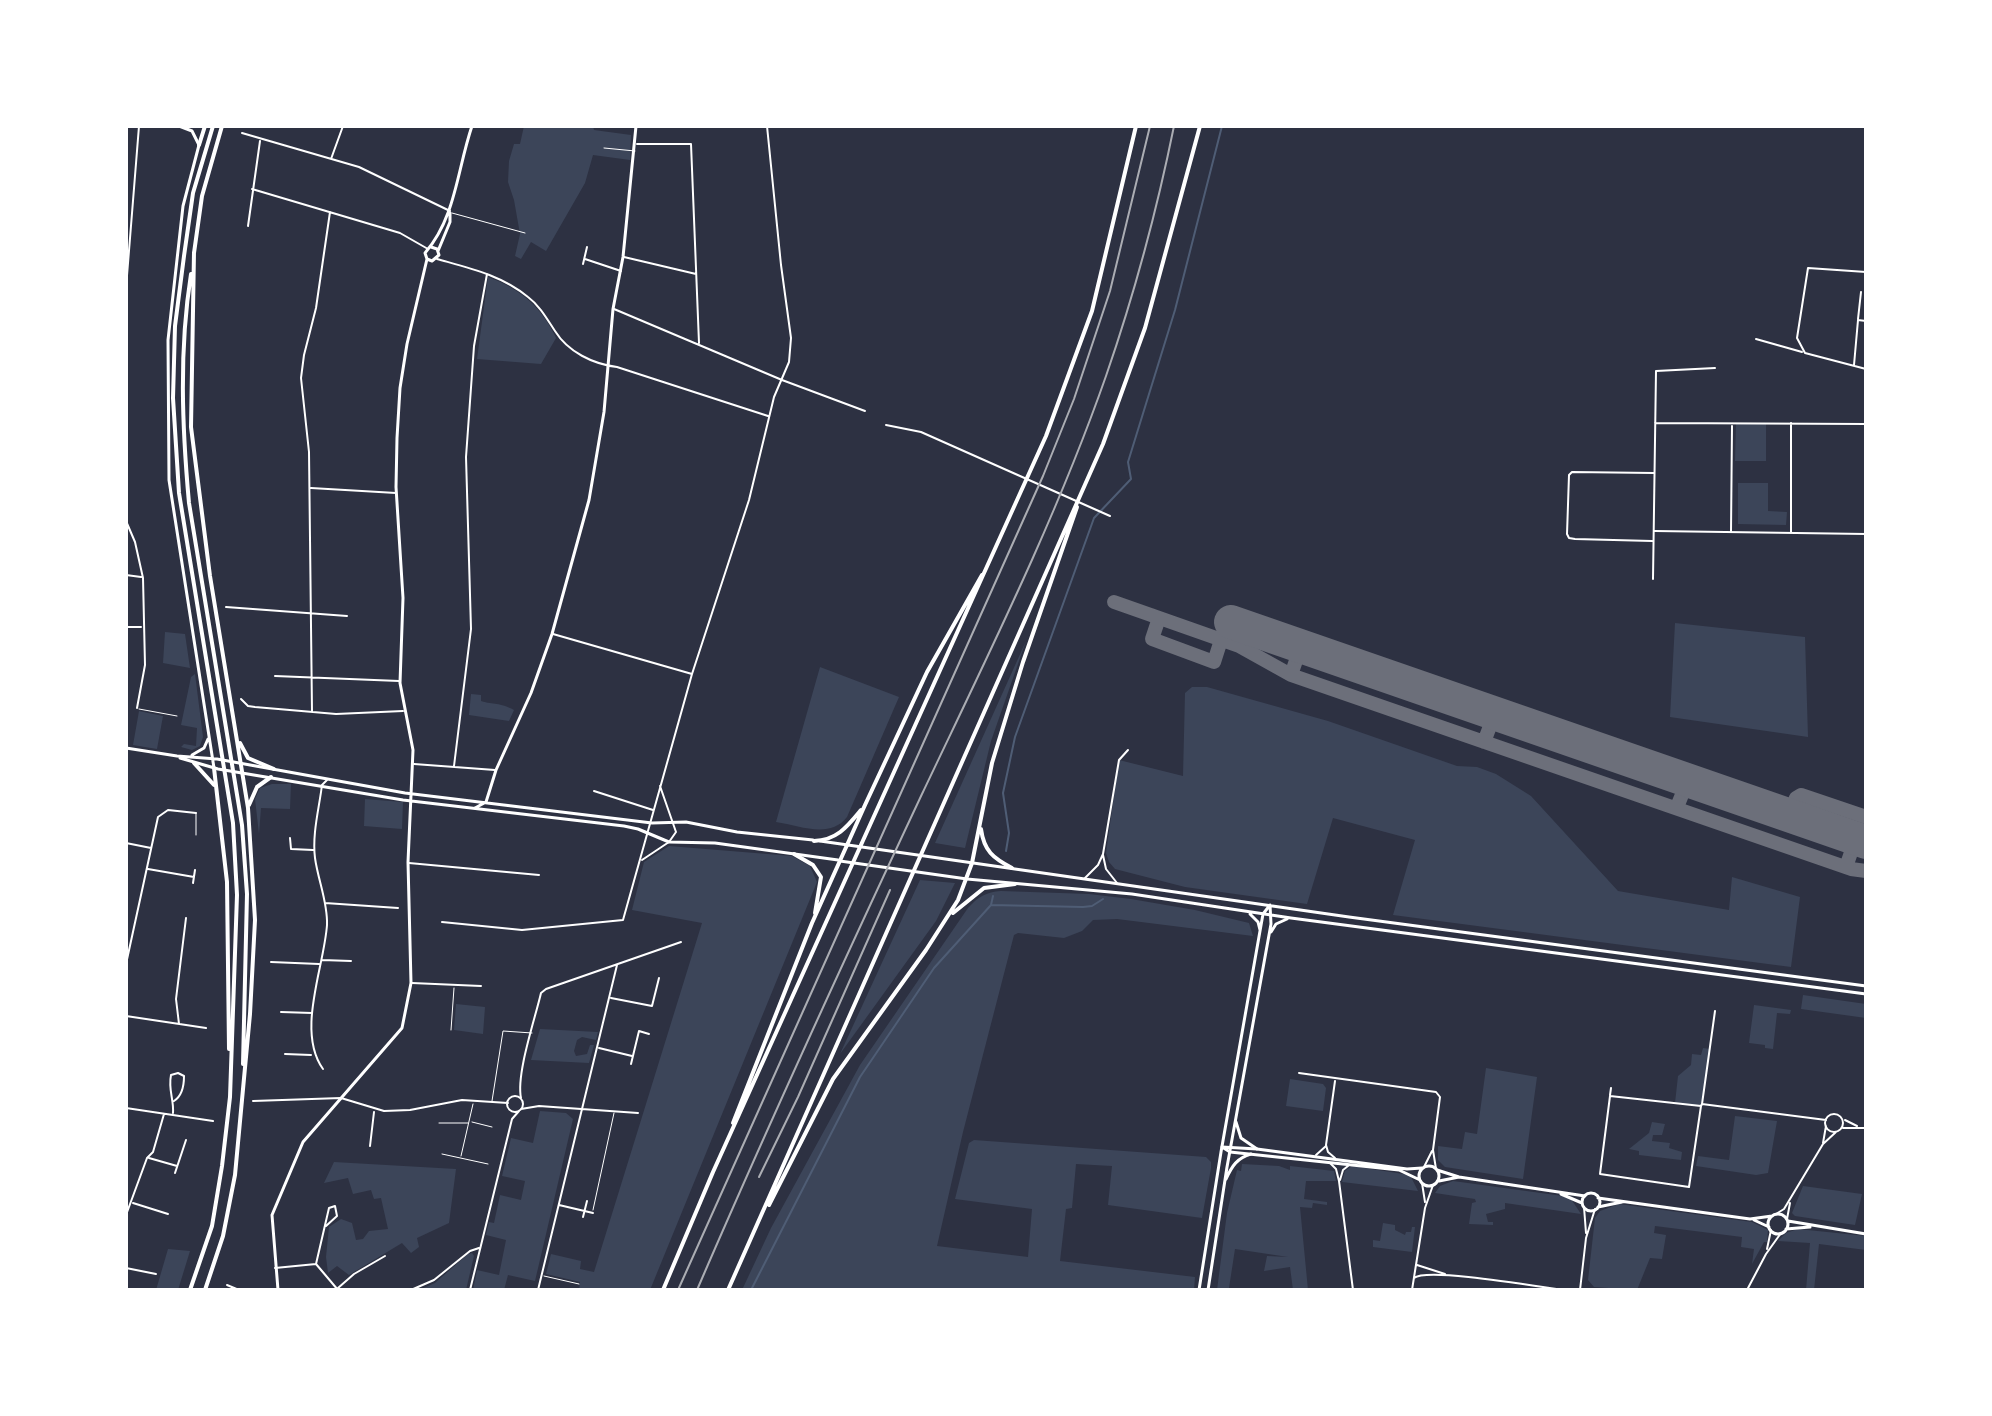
<!DOCTYPE html>
<style>
body{margin:0}
#map{position:relative;width:1992px;height:1416px;overflow:hidden;background:#2d3142;font-family:Poppins,sans-serif}
canvas{display:block}
.frame{position:absolute;inset:0;border:128px solid #fff;pointer-events:none}
</style>
<div id="map">
<canvas width="1992" height="1416"></canvas>
<div class="frame"></div>
</div>
<script>
const context = document.querySelector('canvas').getContext('2d');
context.lineJoin = 'round';
function paint(path, color) {
  context.fillStyle = color;
  context.fill(path, 'evenodd');
}
function trace(path, color, width, dash) {
  context.strokeStyle = color;
  context.lineWidth = width;
  context.lineCap = dash ? 'butt' : 'round';
  context.setLineDash(dash || []);
  context.stroke(path);
}
paint(new Path2D(`
 M524,126H593L594,130L631,135L630,160L593,155L585,183L546,251L531,242L521,259L515,256L520,234L514,200L508,182L509,161L514,144H520Z
 M488,277C519,288 542,307 556,338L541,364L477,359Z
 M1736,423H1766V461H1735Z
 M1738,483H1768V511L1787,512L1786,525L1738,524Z
 M1675,623L1805,637L1808,737L1670,717Z
 M165,632L185,634L190,668L163,663Z
 M1026,641L991,741L965,848L935,843Z
 M820,667L899,697L847,817C830,839 801,826 776,822Z
 M195,674L203,737L200,746L192,750L181,747L184,744L196,746L197,728L181,725L191,677Z
 M1192,687H1207L1328,721L1457,766L1477,767L1496,774L1531,796L1618,891L1729,910L1732,877L1800,897L1791,967L1393,915L1415,840L1333,818L1307,904L1185,887L1115,869L1109,862L1106,853L1119,760L1183,776L1185,693Z
 M471,694L481,695V701C494,705 499,702 514,710L509,721L469,715Z
 M139,711L163,716L157,749L133,745Z
 M272,784H291L290,809L261,808L259,834L255,799L260,788Z
 M365,799L403,802L402,829L364,826Z
 M669,846L792,856L810,866L817,882L650,1290H579L580,1282L546,1274L551,1254L581,1261L580,1269L594,1272L702,923L632,910L644,862Z
 M920,880L955,883L936,921L840,1054Z
 M1001,891L1089,894L1131,899L1195,910L1249,923L1253,936L1117,919L1093,920L1082,931L1064,938L1018,933L1014,935L963,1132L937,1246L1028,1257L1032,1209L955,1199L969,1143L974,1140L1206,1157L1211,1162V1168L1202,1218L1108,1205L1112,1166L1076,1164L1072,1208L1066,1209L1060,1261L1195,1277L1194,1290H742L771,1228L860,1065L968,908C978,897 986,892 1001,891Z
 M1803,995L1866,1004V1018L1801,1009Z
 M456,1004L485,1007L483,1034L454,1030Z
 M1754,1005L1791,1010L1790,1014L1777,1013L1773,1049L1765,1048V1045L1749,1043Z
 M540,1029L598,1032L596,1040L582,1037L577,1040L574,1051L576,1056L587,1054L590,1045H594L589,1063L531,1060Z
 M1703,1048L1710,1049L1701,1106L1675,1103L1678,1076L1691,1065L1692,1054L1701,1055Z
 M1486,1068L1537,1077L1523,1179L1445,1167L1438,1160V1146L1462,1149L1465,1132L1477,1134Z
 M1290,1079L1323,1084L1326,1088L1323,1111L1286,1106Z
 M540,1111L566,1113L573,1119L535,1281L508,1275L504,1290H473L477,1270L499,1275L506,1240L486,1235L489,1222L494,1223L500,1195L521,1200L525,1181L502,1176L511,1138L533,1143Z
 M1735,1116L1777,1121L1768,1173L1756,1175L1696,1166L1698,1156L1729,1160Z
 M1652,1122L1665,1124L1662,1135H1653L1652,1141L1670,1143L1669,1148L1682,1152L1681,1160L1639,1155V1151L1629,1149L1649,1133Z
 M334,1162L456,1169L449,1223L417,1238L419,1247L411,1253L402,1243L349,1275L337,1266L328,1273L326,1257L329,1227L341,1219L352,1223L356,1240L363,1239L369,1231L388,1229L381,1198L374,1199L371,1190L353,1194L348,1178L324,1183Z
 M1242,1164L1279,1166L1290,1170V1166L1334,1171L1336,1181H1306L1304,1199L1327,1202V1205L1313,1203L1312,1208L1300,1207L1308,1290H1293L1290,1267L1264,1271L1267,1256L1288,1257L1235,1249L1229,1288L1245,1290H1217L1227,1213L1237,1170L1241,1171Z
 M1352,1166L1410,1175L1418,1191L1342,1182L1345,1171Z
 M1453,1181L1563,1196L1571,1199L1581,1214L1505,1203V1209L1486,1214L1488,1222H1493V1225L1469,1224L1472,1203L1476,1202L1475,1199L1435,1193L1440,1186Z
 M1803,1186L1862,1194L1855,1225L1795,1216L1792,1213Z
 M1619,1204L1752,1222L1768,1230L1767,1242H1764L1752,1264L1754,1249L1741,1247L1742,1237L1655,1226L1654,1233L1666,1235L1662,1259L1650,1258L1637,1290L1594,1287L1588,1280L1595,1218L1600,1211Z
 M1383,1223L1395,1225V1230L1405,1235L1406,1232H1411L1412,1227H1415L1412,1252L1373,1247V1240L1380,1241Z
 M1798,1229L1866,1236V1250L1819,1244L1814,1290H1806L1810,1243L1778,1241L1786,1233Z
 M168,1249L190,1251L178,1290H156Z
 M468,1254L472,1253L474,1256L466,1290H419L435,1283Z`), '#3c4559');
trace(new Path2D(`
 M1006,851L1009,833L1003,793L1015,737L1094,518L1131,479L1128,462L1175,310L1222,126
 M991,905L1083,907L1092,906L1103,899
 M751,1290L860,1077L934,968L991,905L993,896`), '#4f5d75', 2);
trace(new Path2D(`
 M1114,602L1239,646L1291,675L1851,869L1866,871
 M1151,615L1159,618L1152,639L1214,662L1223,634L1231,622
 M1291,675L1301,646
 M1484,742L1495,713
 M1677,807L1688,780
 M1788,815L1796,798L1801,795L1866,817
 M1846,867L1856,838`), '#6c6f7a', 14);
trace(new Path2D(`
 M1231,622L1866,842`), '#6c6f7a', 34);
trace(new Path2D(`
 M604,148L635,151
 M452,213L525,233
 M139,709L177,716
 M196,813V835
 M451,1030L454,988
 M492,1101L503,1031L532,1033
 M472,1122L492,1127
 M439,1123H468
 M442,1154L488,1164
 M461,1156L473,1104
 M593,1210L614,1113
 M544,1276L579,1284`), '#fff', 1);
trace(new Path2D(`
 M242,133L359,167L450,211
 M637,144H691L699,343
 M331,159L343,126
 M252,189L400,233L428,249
 M248,226L260,141
 M624,257L696,274
 M437,259C469,268 501,275 528,297C540,306 547,319 555,331C568,352 593,364 617,367L768,416
 M585,259L621,271
 M583,264L587,247
 M1866,272L1808,268L1797,338L1805,353L1866,369
 M126,288L139,126
 M614,309L782,380L865,411
 M1858,319L1861,292
 M1756,339L1802,352
 M1854,365L1858,320L1866,321
 M1655,423L1866,424
 M886,425L921,432L1110,516
 M311,488L396,493
 M126,521L135,542L143,578L145,665L137,708
 M1655,531L1866,534
 M1731,531L1732,426
 M1791,532V423
 M1652,541L1575,539L1569,538L1567,534L1569,475L1572,472L1654,473
 M126,575L141,577
 M1653,579L1656,371L1715,368
 M226,607L347,616
 M126,627H141
 M553,634L692,674
 M275,676L399,681
 M241,699L248,706L255,707L336,714L403,711
 M312,712L309,452L301,378L304,355L316,308L330,212
 M414,764L495,770
 M454,766L471,629L466,457L474,346L487,274
 M594,791L653,810
 M290,838L291,849L313,850
 M126,843L151,848
 M1103,855L1106,869L1117,883
 M642,860L669,842L676,832L660,786
 M409,863L539,875
 M148,869L194,877
 M1085,878L1098,865L1103,854L1119,760L1128,750
 M193,883L195,870
 M325,903L398,908
 M442,922L522,930L623,920L692,674L749,500L774,397L789,362L791,338L781,265L767,126
 M322,960L351,961
 M271,962L319,964
 M126,964L158,817L168,810L196,813
 M412,983L481,986
 M611,998L652,1006L659,978
 M1715,1011L1702,1104L1826,1120
 M281,1012L312,1013
 M126,1016L206,1028
 M179,1024L176,999L186,918
 M599,1048L632,1056
 M285,1054L311,1055
 M631,1064L639,1031L649,1034
 M323,1069C296,1031 324,968 327,925C328,903 318,880 315,858C312,834 319,809 322,785L327,780
 M1299,1073L1436,1092L1440,1097L1433,1150L1436,1169
 M1335,1081L1326,1145L1328,1152L1335,1158
 M1610,1095L1611,1088
 M507 1104a8 8 0 1 1 16 0a8 8 0 1 1-16 0Z
 M521,1098C516,1074 535,1019 541,993L546,989L681,942
 M253,1101L341,1098L384,1111L410,1110L462,1100L508,1103
 M1701,1106L1610,1096L1600,1174L1689,1187L1701,1106L1702,1104
 M126,1108L213,1121
 M521,1109L539,1106L638,1113
 M173,1113C174,1099 168,1090 171,1075L178,1073L184,1076C184,1085 182,1096 174,1101
 M1825 1123a9 9 0 1 1 18 0a9 9 0 1 1-18 0Z
 M1845,1120L1857,1126
 M1843,1128H1866
 M1823,1143L1826,1126
 M370,1146L374,1112
 M1316,1155L1326,1146
 M149,1158L177,1166
 M1330,1163L1336,1169L1339,1181L1353,1290
 M1424,1167L1432,1151
 M175,1173L186,1140
 M1340,1180L1343,1170L1348,1166
 M1422,1183L1425,1202
 M133,1203L168,1214
 M559,1205L593,1213
 M1584,1207L1586,1233
 M1776,1214L1784,1209L1823,1144L1836,1132
 M126,1215L147,1158L153,1152L164,1114
 M583,1217L587,1201
 M1787,1219L1790,1203
 M1767,1249L1771,1230
 M316,1264L329,1208L335,1206L337,1216L326,1226
 M1417,1265L1445,1274
 M126,1268L156,1274
 M275,1268L316,1264L338,1290
 M1414,1278C1427,1267 1540,1287 1563,1290
 M227,1285L239,1290
 M338,1288L354,1274L385,1256
 M411,1290L434,1280L470,1251L479,1248
 M470,1290L512,1119L519,1111
 M538,1290L617,965
 M1412,1290L1425,1208L1433,1185
 M1580,1290L1586,1238L1595,1209
 M1747,1290L1766,1254L1781,1233`), '#fff', 2);
trace(new Path2D(`
 M179,126L192,131L199,145L183,206L168,340L169,480L214,768
 M431,247L437,249L439,255L432,261L427,259L425,253C456,217 457,170 472,126
 M438,251L450,222V213
 M126,748L177,756L217,759L405,793L652,823L686,822L737,832L813,840
 M192,755L204,748L208,739
 M180,758L218,769L403,800L624,826L638,829L669,842L715,843L838,860
 M475,808L486,802L496,770L531,693L552,634L589,500L604,412L613,309L623,257L636,126
 M820,841L848,845
 M1222,1147L1230,1152L1399,1170L1420,1180
 M1222,1147L1257,1149L1407,1169L1422,1168
 M1419 1176a10 10 0 1 1 20 0a10 10 0 1 1-20 0Z
 M1437,1170L1459,1177L1585,1196
 M1439,1181L1459,1177
 M1582 1202a9 9 0 1 1 18 0a9 9 0 1 1-18 0Z
 M1561,1194L1582,1203
 M1598,1198L1750,1219L1772,1216
 M1598,1207L1622,1202
 M1768 1224a10 10 0 1 1 20 0a10 10 0 1 1-20 0Z
 M1754,1220L1769,1227
 M1788,1221L1866,1234
 M1786,1229L1810,1227
 M278,1290L272,1215L303,1142L402,1028L411,983L408,862L413,750L400,683L403,598L396,487L397,438L400,388L407,344L427,259`), '#fff', 3);
trace(new Path2D(`
 M848,845L1349,917L1866,986
 M840,861L967,879L1132,894L1291,918L1866,994
 M1250,914L1258,922L1260,930
 M1271,932L1276,924L1287,919
 M1236,1122L1241,1138L1257,1149
 M1226,1179C1232,1166 1237,1158 1251,1154
 M1199,1290L1221,1152L1263,914L1270,905
 M1208,1290L1227,1167L1271,924L1270,905`), '#fff', 3);
trace(new Path2D(`
 M199,145L205,126
 M194,252L191,427L210,576L248,808L255,920L250,1014L235,1175L223,1236L205,1290
 M194,253L202,196L222,126
 M191,274C179,350 182,426 189,503L242,825L247,894L243,1064
 M240,743L248,758L274,769
 M194,763L214,785
 M214,768L227,882L229,1049
 M249,805L257,787L271,777
 M981,829C984,851 993,858 1012,868
 M814,841C837,840 847,827 861,810
 M794,854L813,865L821,877L815,913
 M953,913L984,888L1015,884
 M733,1123L812,923L865,805L927,672L982,575
 M769,1205L833,1079L926,950L958,900L972,863L992,763L1023,662L1077,507
 M190,1290L212,1226L222,1166L230,1097L237,895L233,823L179,493L173,398L175,326L184,256L193,193L213,126
 M663,1290L713,1172L1046,436L1092,311L1136,126
 M728,1290L1103,444L1145,328L1200,126`), '#fff', 4);
trace(new Path2D(`
 M759,1177L798,1097L890,890
 M678,1290L1043,476L1074,399L1110,291L1150,126
 M697,1290C769,1123 845,958 922,794C987,657 1056,519 1106,376C1134,295 1157,210 1174,126`), '#abadb3', 2);
</script>
